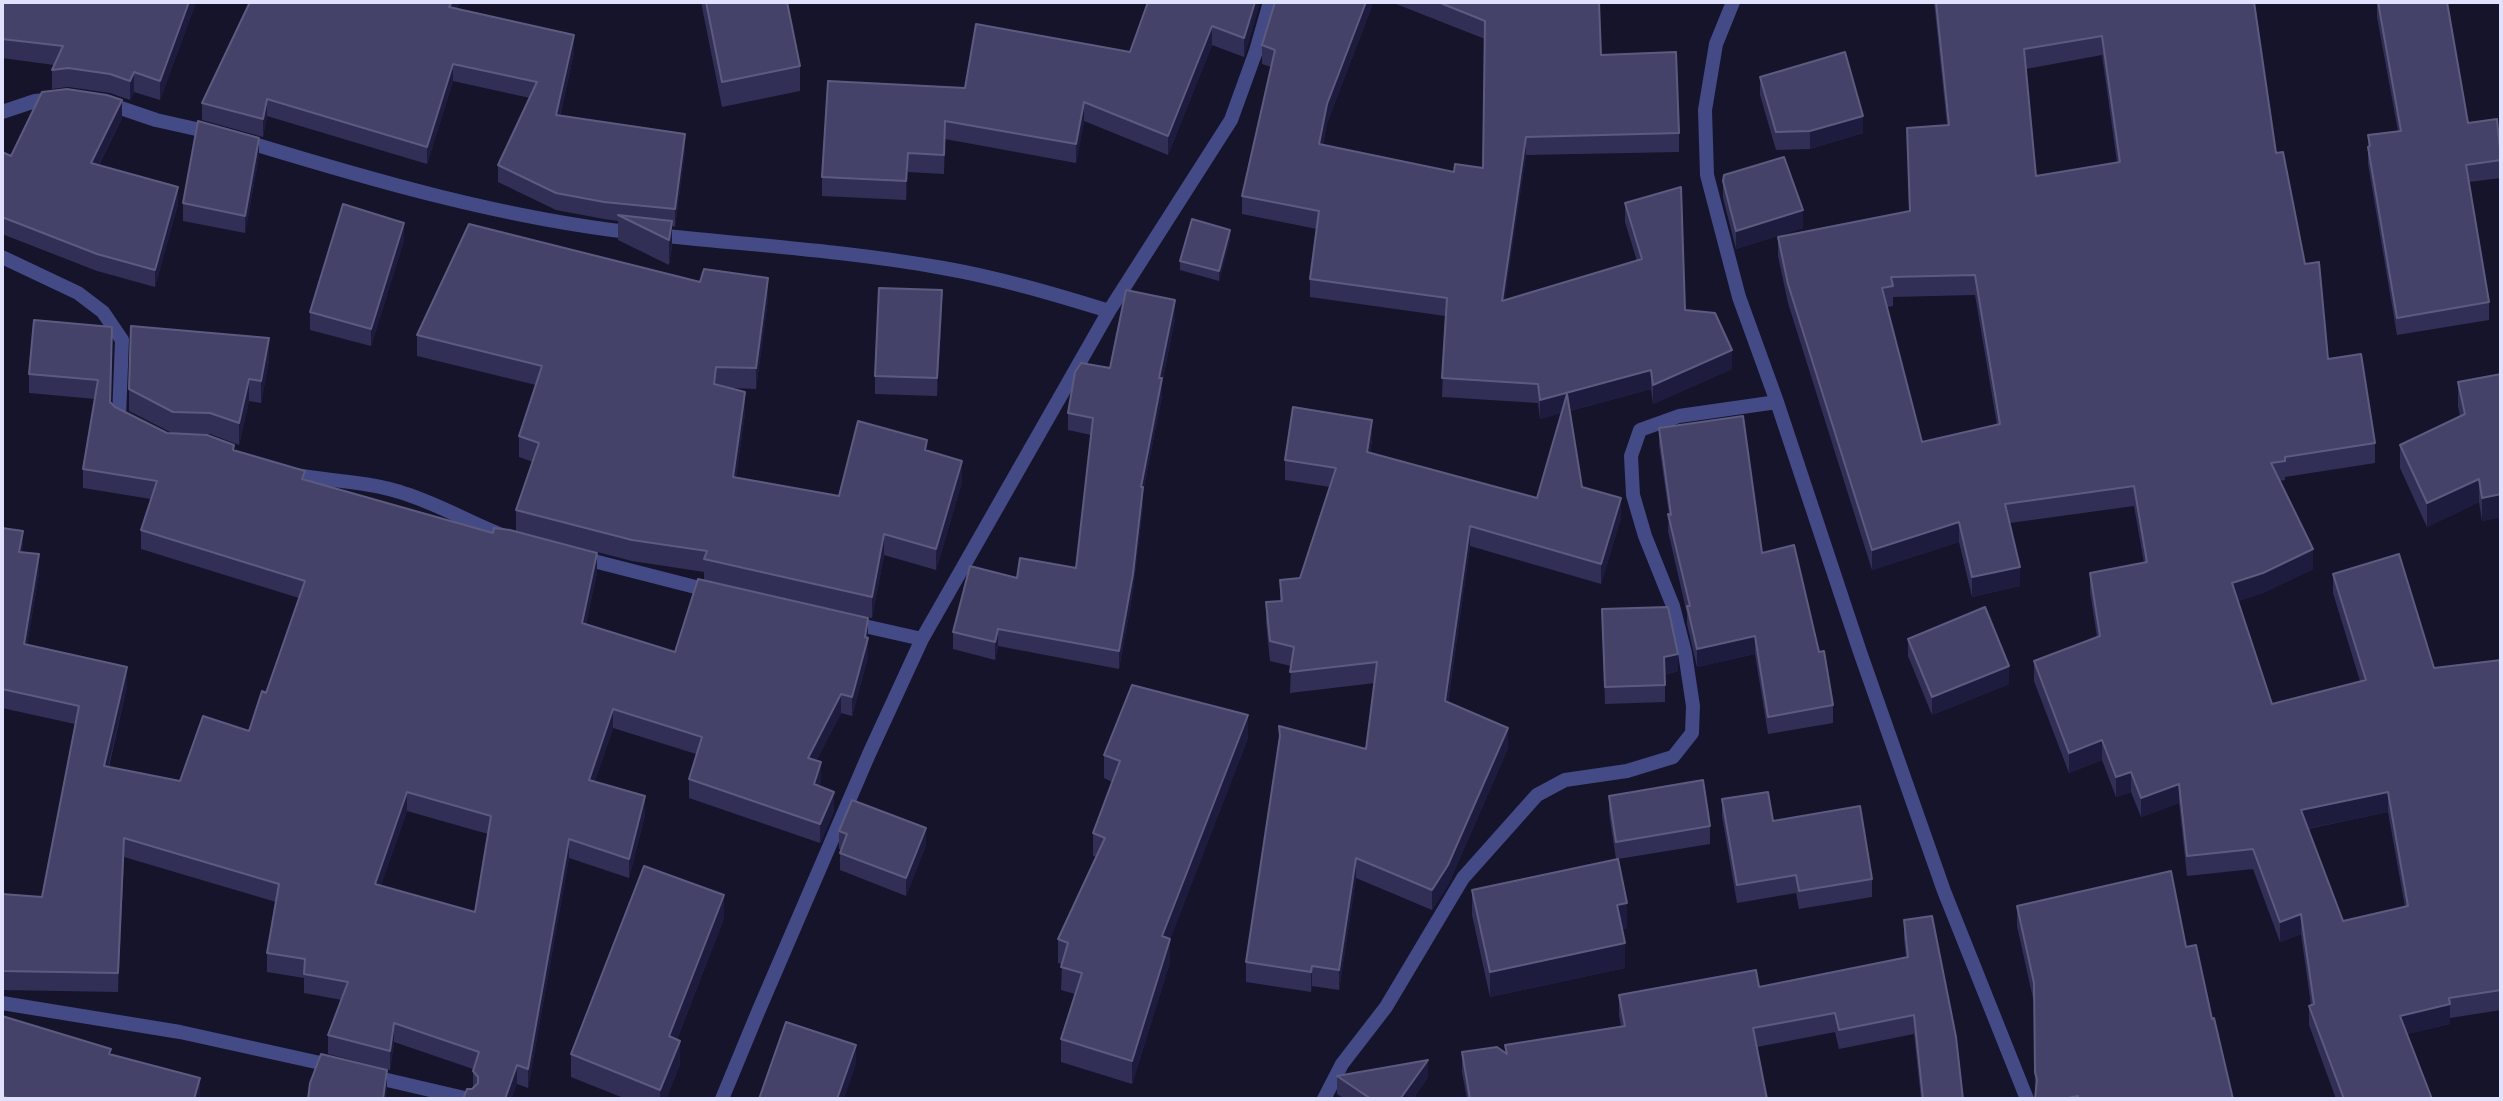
<!DOCTYPE html>
<style>
body{margin:0}
#map{position:relative;width:2503px;height:1101px;overflow:hidden;background:#15142b;font-family:Ubuntu,sans-serif}
canvas{display:block}
.frame{position:absolute;inset:0;border:4px solid #e0e1fc;pointer-events:none}
</style>
<div id="map">
<canvas width="2503" height="1101"></canvas>
<div class="frame"></div>
</div>
<script>
const context = document.querySelector('canvas').getContext('2d');
context.lineJoin = 'round';
function trace(path, color, width, dash) {
  context.strokeStyle = color;
  context.lineWidth = width;
  context.lineCap = dash ? 'butt' : 'round';
  context.setLineDash(dash || []);
  context.stroke(path);
}
function paint(path, color) {
  context.fillStyle = color;
  context.fill(path, 'evenodd');
}
trace(new Path2D(`
 M1733,2L1716,44L1705,110L1707,175L1739,297L1777,402L1860,652L1944,891L2027,1099
 M106,103L156,120L214,133
 M2,112L35,101L54,99
 M244,141C372,180 502,218 636,233
 M656,235C751,245 849,251 943,268C1000,278 1054,294 1109,311
 M2,257L78,293L103,312L122,340L119,417L128,421
 M288,474C327,481 369,481 406,494C443,506 476,526 512,539
 M578,557L715,592
 M851,623L922,639
 M2,1003L180,1032L334,1066
 M370,1076L469,1099
 M722,1099L758,1012L869,754L922,639L1109,311L1231,120L1256,51L1270,2
 M1324,1099L1342,1064L1386,1007L1463,878L1537,795L1565,780L1627,771L1673,757L1692,733L1693,706L1685,653L1673,606L1645,536L1633,495L1631,456L1640,430L1679,416L1777,402`), '#434a85', 14);
paint(new Path2D(`
 M2,2H196L160,100L134,92L130,100L110,93L68,87L52,89V70L54,65L2,58Z
 M460,2L457,9L574,52L560,116L685,151L675,227L672,226V246L669,265L618,240V221L604,219L556,210L498,182V165L530,98L453,81L427,164L267,116L263,137L202,120V103Z
 M701,2H787L800,66V91L722,107Z
 M1260,2L1244,57L1212,45L1168,155L1084,121L1076,163L945,139L944,174L908,172L906,200L822,196V177L965,88L1130,52Z
 M1372,2V6L1327,123L1323,145L1454,172L1483,168L1485,39L1391,2H1599L1601,55L1679,133V152L1526,155L1504,300L1637,261L1625,222V203L1685,310L1732,369L1653,404L1651,389L1570,411L1582,487L1621,518L1601,584L1470,546L1448,702L1508,748L1448,885L1432,910L1356,878L1339,990L1312,986L1311,992L1246,982V962L1279,743V726L1366,749L1375,683L1290,693L1291,666L1270,661L1266,622V602L1280,601V580L1300,578L1330,487L1285,480V460L1372,440L1370,453L1537,498L1561,413L1540,419L1538,403L1442,397L1445,316L1310,297V279L1317,229L1242,214V196L1271,67L1262,64V45Z
 M1934,2H2254L2276,153L2305,264L2328,359L2375,443V463L2285,477V480L2280,481L2313,569L2263,593L2238,601L2272,704L2360,681L2333,593V574L2434,668L2501,660V1010L2450,1018V1024L2407,1034L2432,1099H2336L2309,1025V1006L2311,1005L2301,934L2280,942L2253,869L2187,876L2179,803L2141,817L2131,792L2116,797L2102,760L2069,773L2034,681V661L2097,637L2090,592V573L2144,563L2134,506L2010,523L2020,586L1972,597L1959,542L1872,570L1788,303L1778,256V237L1909,211L1907,128L1947,125ZM2102,55L2117,162L2036,176L2026,69ZM1975,295L1997,425L1922,442L1887,307L1893,306V297ZM2388,812L2405,907L2343,921L2308,829Z
 M2377,2L2468,123L2501,154V178L2469,182L2489,302V320L2397,335L2368,164V135L2398,131L2377,17Z
 M1760,77L1863,133L1810,149L1776,150L1760,95Z
 M122,118L99,165L178,204L155,287L97,271L2,234V152L11,156Z
 M259,156L245,233L183,221V203Z
 M1723,181L1803,228L1736,249L1723,198Z
 M1230,239L1219,281L1180,270V261Z
 M404,240L371,346L310,330V312Z
 M768,299L756,389L731,388L745,413L736,477L839,496L927,451L962,482L936,570L884,555L872,618L704,580V572L632,561L516,531V510L533,462L519,457V436L536,385L417,356V335Z
 M942,308L937,396L875,394V376Z
 M1175,318L1162,384V396L1143,492V505L1133,591L1119,669L998,646L995,660L953,649V632L1017,578L1076,568L1091,435L1068,430V413L1110,368Z
 M112,327L111,403L115,407L167,433H172L129,411V389L269,360L261,403L249,401L239,445L210,434H196L305,479L597,572L586,624L675,652L868,618V657L852,716L841,713L816,761L821,781L819,786L834,811L820,843L689,798V779L696,754L613,728L595,781L645,815L629,878L569,858L528,1088L517,1084L473,1089V1069L394,1042L390,1070L328,1054V1035L342,1000L304,993V978L267,972V953L276,902L124,857L118,992L2,990V894L42,897L75,724L2,708V528L39,573L27,645L127,686L109,767L180,781L249,731L266,693L299,598L141,549V530L151,499L83,488V469L95,399L29,393V374ZM407,811L488,834L475,912L381,885Z
 M2501,374V517L2482,521L2479,502L2427,527L2400,468V445L2460,416L2458,406V382Z
 M1659,428L1762,553L1819,652L1833,705V723L1768,734L1755,654L1697,667L1687,624V614L1668,531L1669,514L1659,445Z
 M1602,609L1678,671L1665,675V702L1605,704Z
 M1908,639L2009,684L1932,715L1908,656Z
 M1248,738L1170,939V962L1132,1084L1061,1062V1039L1075,994L1061,990L1062,964L1058,963V939L1096,857L1093,856V833L1112,782L1104,778V755Z
 M1609,796L1710,826V844L1618,859L1627,928L1622,929L1625,968L1490,997L1472,915V890L1616,859L1609,813Z
 M1722,799L1773,821L1872,879V897L1799,909L1796,893L1737,903L1722,816Z
 M839,831L926,845L906,896L840,870V853L841,849H839Z
 M2017,906L2186,947L2212,1019L2233,1099H2035L2034,1003L2017,926Z
 M724,918L677,1039L680,1064L666,1099H626L571,1077V1054Z
 M1904,920L1963,1099H1921L1914,1034L1839,1049L1835,1032L1757,1047L1767,1099H1467L1462,1072V1052H1505V1045L1621,1026L1619,1015V995L1759,987L1906,958L1904,939Z
 M1337,1076L1428,1077L1413,1099H1345L1337,1094Z`), '#312f56');
paint(new Path2D(`
 M189,2H196L160,100V81Z
 M452,2H460L449,25V7Z
 M1255,2H1260L1244,57V38Z
 M1366,2H1372V6L1327,123L1319,163V144L1327,104Z
 M1212,26V45L1168,155V136Z
 M574,35V52L556,132V115Z
 M453,64V81L427,164V147Z
 M134,72V92L130,100V81Z
 M267,99V116L263,137V119Z
 M122,100V118L91,180V163Z
 M1084,102V121L1076,163V144Z
 M1863,116V133L1810,149V131Z
 M685,134V151L675,227V209Z
 M1526,137V155L1502,320V301Z
 M259,138V156L245,233V216Z
 M908,153V172L906,200V181Z
 M178,187V204L155,287V270Z
 M1803,210V228L1736,249V231Z
 M672,221V246L669,265V240Z
 M404,223V240L371,346V329Z
 M1230,230V239L1219,281V271Z
 M768,278V299L756,389V368Z
 M942,290V308L937,396V378Z
 M1175,300V318L1162,384V396L1143,492V505L1133,591L1119,669V651L1141,487L1159,378Z
 M269,338V360L261,403V381Z
 M1732,350V369L1653,404V385Z
 M1651,370V389L1540,419V400Z
 M249,379V401L239,445V423Z
 M745,392V413L733,498V477Z
 M1372,420V440L1367,472V452Z
 M962,461V482L936,570V549Z
 M2479,479V502L2427,527V503Z
 M2501,494V517L2482,521V498Z
 M1621,498V518L1601,584V564Z
 M1959,522V542L1872,570V550Z
 M1470,526V546L1445,721V701Z
 M23,531V550L19,571V552Z
 M884,534V555L872,618V597Z
 M2313,549V569L2263,593L2232,603V583Z
 M597,553V572L582,642V623Z
 M39,554V573L24,663V644Z
 M2020,567V586L1972,597V577Z
 M868,618V657L852,716V697Z
 M998,629V646L995,660V642Z
 M1755,636V654L1697,667V649Z
 M1678,654V671L1664,675V657Z
 M2009,666V684L1932,715V697Z
 M127,667V686L104,785V766Z
 M841,694V713L808,777V758Z
 M613,709V728L589,799V780Z
 M1248,715V738L1170,940V962L1132,1084V1061L1162,936Z
 M1508,728V748L1448,885L1432,910V890Z
 M2102,740V760L2069,773V753Z
 M821,762V781L814,803V784Z
 M2131,772V792L2116,797V777Z
 M2179,784V803L2141,817V798Z
 M407,792V811L375,903V884Z
 M834,792V811L820,843V824Z
 M2388,792V812L2301,830V810Z
 M645,796V815L629,878V859Z
 M926,828V845L906,896V878Z
 M124,838V857L118,992V973Z
 M569,839V858L528,1088V1069Z
 M1356,858V878L1339,990V970Z
 M724,895V918L669,1059V1036Z
 M1627,903V928L1617,930V905Z
 M2301,914V934L2280,942V922Z
 M1625,943V968L1490,997V972Z
 M1312,966V986L1311,992V972Z
 M2450,1004V1024L2400,1036V1016Z
 M394,1023V1042L390,1070V1051Z
 M680,1041V1064L666,1099H660V1090Z
 M856,1045V1064L844,1099H837Z
 M1428,1060V1077L1413,1099H1400Z
 M517,1065V1084L512,1099H505Z
 M387,1070V1089L386,1099H383Z
 M200,1078V1099H194Z
 M2078,1096V1099H2063Z`), '#1e1c3e');
const building = new Path2D(`
 M2,2H189L160,81L134,72L130,81L110,74L68,68L52,70L63,46L2,39Z
 M250,2H452L449,7L574,35L556,115L685,134L675,209L604,202L556,193L498,165L537,82L453,64L427,147L267,99L263,119L202,103Z
 M706,2H787L800,66L722,82Z
 M1148,2H1255L1244,38L1212,26L1168,136L1084,102L1076,144L945,121L944,155L908,153L906,181L822,177L828,81L965,88L976,24L1130,52Z
 M1275,2H1366L1327,104L1319,144L1454,172L1455,164L1483,168L1485,21L1438,2H1599L1601,55L1676,52L1679,133L1526,137L1502,301L1642,259L1625,203L1681,187L1685,310L1715,313L1732,350L1653,385L1651,370L1540,400L1538,384L1442,378L1447,298L1310,279L1319,211L1242,196L1275,50L1262,45Z
 M1936,2H2254L2276,153L2283,152L2305,264L2319,262L2328,359L2361,354L2375,443L2285,457V461L2271,463L2313,549L2263,573L2232,583L2272,704L2366,680L2333,574L2399,554L2434,668L2501,660V990L2449,998L2450,1004L2400,1016L2432,1099H2344L2309,1006L2314,1004L2301,914L2280,922L2253,849L2187,856L2179,784L2141,798L2131,772L2116,777L2102,740L2069,753L2034,661L2100,636L2090,573L2147,562L2134,486L2005,504L2020,567L1972,577L1959,522L1872,550L1788,284L1778,237L1910,211L1907,128L1949,125ZM2102,36L2120,162L2036,176L2024,49ZM1975,275L2000,424L1922,442L1882,288L1893,286L1891,277ZM2388,792L2408,906L2343,921L2301,810Z
 M2378,2H2447L2468,123L2497,119L2501,160L2466,165L2489,302L2397,318L2368,147L2370,146L2368,135L2401,131Z
 M1845,52L1863,116L1810,131L1776,132L1760,77Z
 M67,89L107,95L122,100L91,163L178,187L155,270L97,254L2,217V152L11,156L42,92Z
 M198,121L259,138L245,216L183,203Z
 M1784,157L1803,210L1736,231L1723,181L1724,175Z
 M343,204L404,223L371,329L310,312Z
 M618,215L672,221L669,240Z
 M1192,219L1230,230L1219,271L1180,261Z
 M469,224L700,282L704,269L768,278L756,368L716,367L714,384L745,392L733,477L839,496L858,421L927,440L925,450L962,461L936,549L884,534L872,597L704,559L707,551L632,540L516,510L539,443L519,436L542,366L417,335Z
 M879,288L942,290L937,378L875,376Z
 M1126,290L1175,300L1159,378H1162L1141,487H1143L1133,574L1119,651L998,629L995,642L953,632L970,566L1017,578L1020,558L1076,568L1093,418L1068,413L1075,372L1081,363L1110,368Z
 M34,320L112,327L110,402L115,407L167,433L207,435L234,445L233,450L305,471L302,479L493,533L494,528L510,530L597,553L582,623L675,652L698,579L868,618L865,637L868,638L852,697L841,694L808,758L821,762L814,784L834,792L820,824L689,779L702,737L613,709L589,780L645,796L629,859L569,839L528,1069L517,1065L505,1099H463L467,1089H472L478,1083V1077L473,1071L479,1052L394,1023L390,1051L328,1035L348,982L304,974L305,959L267,953L279,884L124,838L118,973L2,971V894L42,897L79,706L2,689V528L23,531L19,552L39,554L24,644L127,667L104,766L180,781L203,716L249,731L262,691L266,693L305,581L141,530L157,481L83,469L98,380L29,374ZM407,792L491,816L475,912L375,884Z
 M131,326L269,338L261,381L249,379L239,423L210,413L173,412L129,389Z
 M2501,374V494L2482,498L2479,479L2427,503L2400,445L2465,414L2458,382Z
 M1567,394L1582,487L1621,498L1601,564L1470,526L1445,701L1508,728L1448,865L1432,890L1356,858L1339,970L1312,966L1311,972L1246,962L1280,736L1279,726L1366,749L1377,662L1290,672L1294,647L1270,641L1266,602L1282,601L1280,580L1300,578L1336,468L1285,460L1293,407L1372,420L1367,452L1537,498Z
 M1743,416L1762,553L1794,545L1819,652L1824,651L1833,705L1768,717L1755,636L1697,649L1687,606H1690L1668,514L1671,515L1659,428Z
 M1668,607L1678,654L1664,657L1665,685L1605,687L1602,609Z
 M1985,607L2009,666L1932,697L1908,639Z
 M1132,685L1248,715L1162,936L1170,939L1132,1061L1061,1039L1082,973L1061,967L1068,943L1058,939L1105,838L1093,833L1120,761L1104,755Z
 M1703,780L1710,826L1616,842L1609,796Z
 M1768,792L1773,821L1860,806L1872,879L1799,891L1796,875L1737,885L1722,799Z
 M852,800L926,828L906,878L840,853L847,834L839,831Z
 M1618,859L1627,903L1617,905L1625,943L1490,972L1472,890Z
 M644,866L724,895L669,1036L680,1041L660,1090L571,1054Z
 M2171,871L2186,947L2196,945L2212,1019L2214,1018L2233,1099H2078V1096L2063,1099H2035L2037,1080L2035,1072L2034,983L2017,906Z
 M1932,916L1956,1037L1963,1099H1923L1914,1015L1839,1030L1835,1013L1753,1028L1767,1099H1470L1462,1052L1497,1047L1507,1054L1505,1045L1625,1026L1619,995L1756,970L1759,987L1908,957L1904,920Z
 M2,1016L111,1049L109,1054L200,1078L194,1099H10L2,1096Z
 M786,1022L856,1045L837,1099H759Z
 M321,1054L387,1070L383,1099H308L310,1083Z
 M1428,1060L1400,1099H1371L1337,1076Z`);
paint(building, '#444268');
trace(building, '#5c5b7f', 2);
</script>
